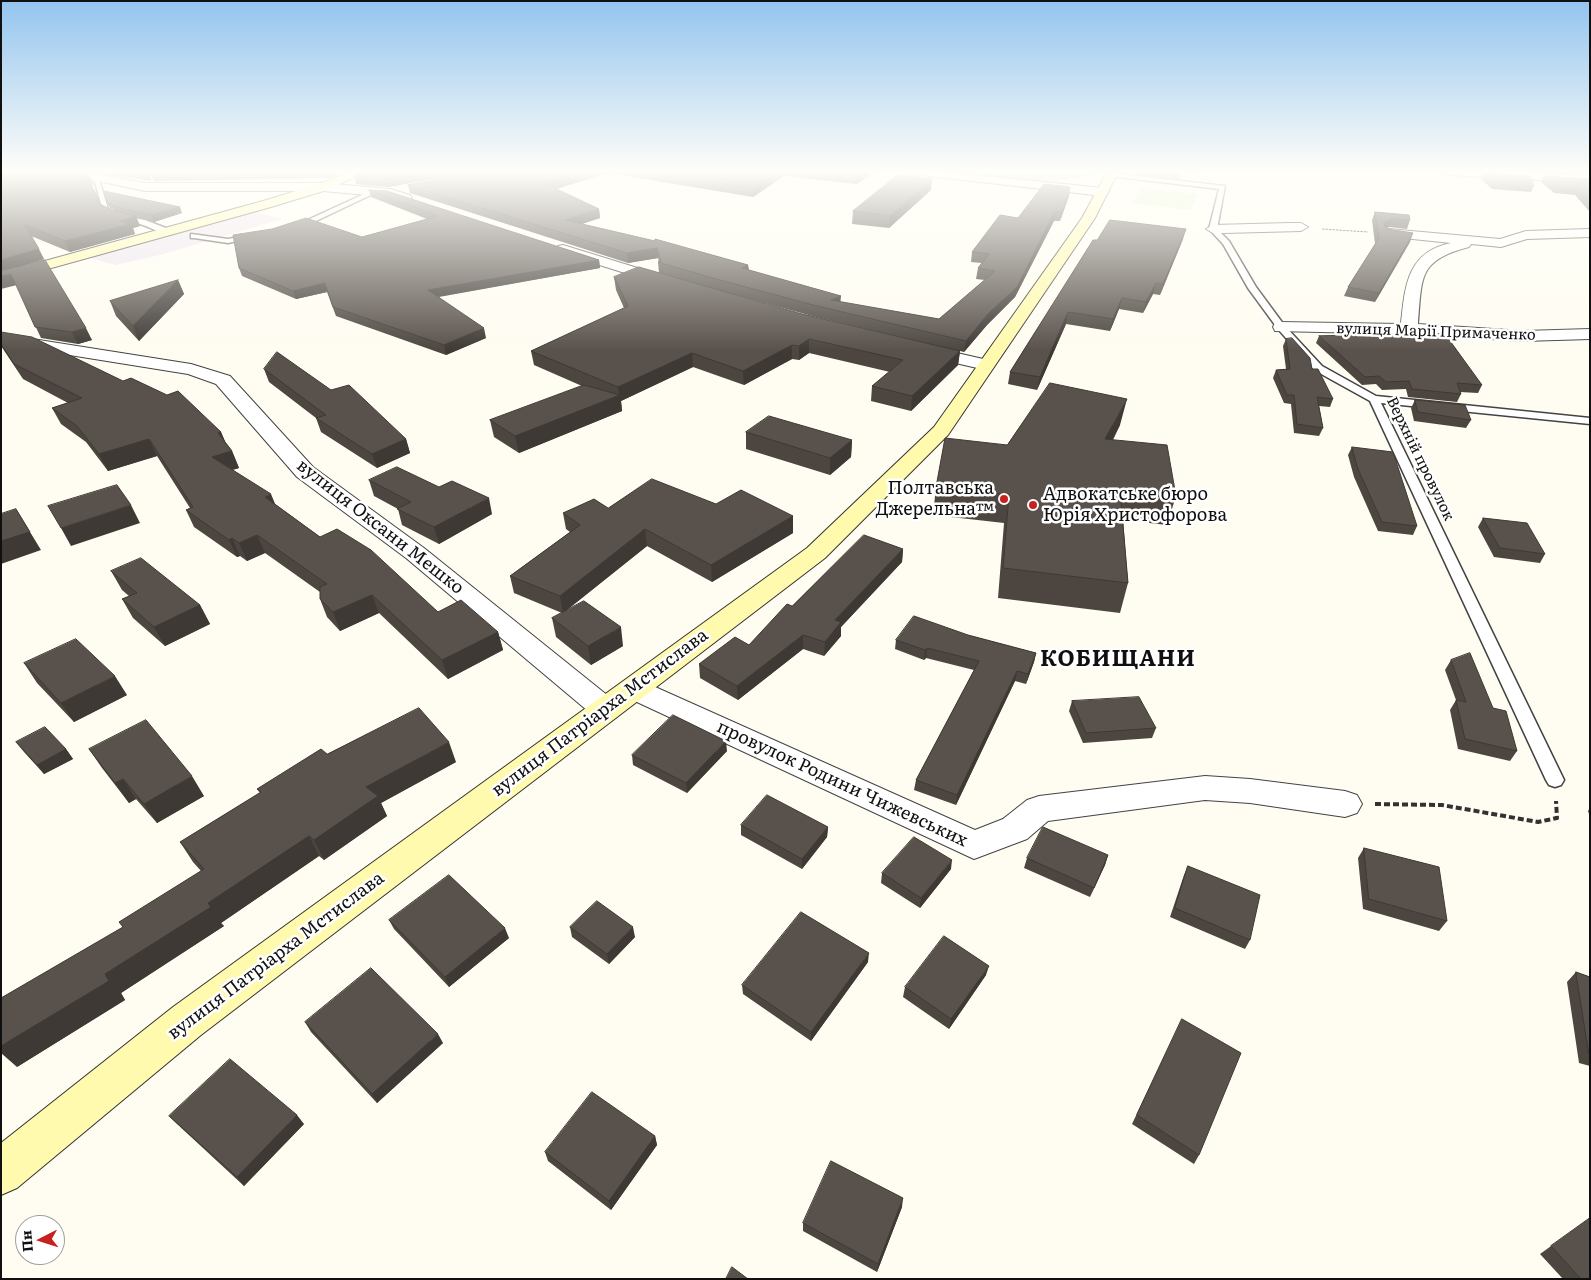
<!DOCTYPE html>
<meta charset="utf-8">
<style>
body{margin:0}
#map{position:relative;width:1591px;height:1280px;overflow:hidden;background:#fffdf2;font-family:Literata,serif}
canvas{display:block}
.frame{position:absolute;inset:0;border:2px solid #101010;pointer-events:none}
.north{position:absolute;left:15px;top:1215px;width:50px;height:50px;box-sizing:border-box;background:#fff;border:1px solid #9f9f9f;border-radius:50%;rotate:265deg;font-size:14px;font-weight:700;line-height:20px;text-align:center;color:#101010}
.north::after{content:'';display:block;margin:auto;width:18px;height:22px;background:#c72020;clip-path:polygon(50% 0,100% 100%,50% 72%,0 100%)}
</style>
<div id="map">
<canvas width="1591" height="1280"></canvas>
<div class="frame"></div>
<div class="north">Пн</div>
</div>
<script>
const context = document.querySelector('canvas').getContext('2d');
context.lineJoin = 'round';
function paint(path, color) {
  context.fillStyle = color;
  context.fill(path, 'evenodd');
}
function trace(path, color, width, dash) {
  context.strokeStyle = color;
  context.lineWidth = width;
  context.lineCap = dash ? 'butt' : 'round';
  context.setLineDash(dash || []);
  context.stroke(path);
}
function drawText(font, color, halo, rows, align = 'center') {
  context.font = font + ' Literata,serif';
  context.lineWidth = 5;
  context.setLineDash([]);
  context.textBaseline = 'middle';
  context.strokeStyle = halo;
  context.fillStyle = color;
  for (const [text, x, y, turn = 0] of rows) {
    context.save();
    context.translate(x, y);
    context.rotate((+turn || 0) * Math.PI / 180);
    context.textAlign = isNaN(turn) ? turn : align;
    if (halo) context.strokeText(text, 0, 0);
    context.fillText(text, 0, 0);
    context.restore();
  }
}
paint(new Path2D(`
 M253,211L282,219L160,255L116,265L90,258Z`), '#eee4ee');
paint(new Path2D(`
 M948,172H1098L1096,175L1049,182Z`), '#b4de97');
paint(new Path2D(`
 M1142,188L1198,194L1190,210L1132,203Z`), '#e3f3cb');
const lane = new Path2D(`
 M1111,173L1225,186L1217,229L1229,241L1256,287L1284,325L1322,366L1376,396L1590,418V424L1381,403L1564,780L1561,785L1555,787L1549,785L1546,780L1370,401L1314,370L1278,329L1248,288L1223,244L1209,229L1219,189L1109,176V174Z
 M93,175L98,176L108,209L119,215L145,220L171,230V234C161,234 150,227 140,224C127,220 115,219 103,211Z
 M375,189L378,191L377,192L297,230L290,228Z
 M191,234L228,239L255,234L259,236L228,243L194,238H191Z`);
const street = new Path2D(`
 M64,172H85L145,183H323L390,189L410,195L412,198L406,202L389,197L323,191H145L70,175Z
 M913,172H947L1103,188L1109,192L1103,196L919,175Z
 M1443,172H1509L1590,175V183L1449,175Z
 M1290,223H1301L1308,227L1301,231L1224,233H1213L1206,229L1213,225Z
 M1389,229L1500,239L1526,231L1590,229V237L1527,239L1501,247L1471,244L1469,247C1418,260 1422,277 1418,324L1523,331L1590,329V339L1523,341L1411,334L1275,331L1273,327L1275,323L1281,322L1401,324C1405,286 1407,252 1451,243L1384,236L1382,233Z
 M563,245L670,278L673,281L670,284H660L558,252L556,249L558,246Z
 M1,334L191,364L230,376L313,467L424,548L617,703L621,710L617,717L606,720L595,717L406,558L297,477L216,384L188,374L1,344Z
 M922,345L992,361L995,365L992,369L986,370L916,354L913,350L916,346Z
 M634,679L644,682L975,830L1003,819L1027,800L1039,796L1205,776L1250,779L1345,791L1357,795L1362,804L1357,813L1345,817L1250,803L1205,800L1048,821L1027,839L974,859L624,696L619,689L624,682Z`);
const secondary = new Path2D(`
 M350,172H365L327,190L271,207L1,282V273L263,201L319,184Z
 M1107,172H1118L1095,218L948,435L825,558L201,1035L17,1188L1,1195V1143L173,1007L807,548L934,427L1082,218Z`);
trace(lane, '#434343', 3);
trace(street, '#434343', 2);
trace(secondary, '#323232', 2);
trace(new Path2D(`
 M1322,229L1368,232`), '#323232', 1, [2.5, 1]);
trace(new Path2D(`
 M1375,804L1442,805L1538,822L1557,818L1556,801`), '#323232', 4, [6, 3]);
paint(lane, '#fff');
paint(street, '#fff');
paint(secondary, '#fffaad');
paint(new Path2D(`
 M1,172L89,173L94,185H90L92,186L99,204L112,210H114L110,208L107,202L182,213L154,222L136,217L140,226L133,228L135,234L70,252L31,236L44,259L26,265L92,340L78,344L41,338L16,285Z
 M93,172H150L151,181Z
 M153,172H346L328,178L154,181L151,173Z
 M356,172H472L388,187L356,184L354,176L357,174Z
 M477,172H873L857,184L784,176L753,197L608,173L556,189L599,209L600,218L582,224L748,265L749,270L841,302L939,319L985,280L976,279L978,268L982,263L971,262L972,252L1018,218L1069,196L1060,221H1054L1015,297L987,325L964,352L960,351L958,365L911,411L871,401L872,386L890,372L809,353L799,360L792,359L744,385L693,367L621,401L622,411L519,453L494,437L490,420L582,386L534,365L531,351L624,308L616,290L614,277L802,314L924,343L812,316L710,288L659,273L658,262H659L658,258L628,263L410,193L408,185Z
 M1129,172H1196L1195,173L1182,172L1180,179L1129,173Z
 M1544,172H1590V174Z
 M1483,173L1534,186L1531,192L1492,189L1481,179Z
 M1544,176L1590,179V212L1575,195L1554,193L1541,182Z
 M369,190L599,260L600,268L439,297L486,338L446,355L336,316L327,292L296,299L242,276L239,268L362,237L427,219L371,197Z
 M931,190L889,228L852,224L853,211Z
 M1375,212L1410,220L1407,229L1389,227L1387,228L1410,242L1375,302L1344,296L1348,287L1375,244L1372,220Z
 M1183,239L1160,295L1153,294L1143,313L1119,309L1110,331L1066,324L1037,390L1008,384L1010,372L1093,240Z
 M178,280L184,294L139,341L116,316L110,301Z
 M1,332L221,432L225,442L232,451L239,468L232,470L275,504L320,537L438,612L498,632L503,650L448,679L379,613L340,631L327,617L320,599V592L265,553L247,561L240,556L237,557L194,527L186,510L190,508L157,456L108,471L86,442L61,424L52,408L68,403L23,379L1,346Z
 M1319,336L1482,385L1478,393L1460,392L1461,394L1457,402L1408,397L1406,389L1382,390L1376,384L1362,385L1316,343Z
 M1286,339L1312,369L1333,399L1330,407L1319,406L1323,428L1319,436L1294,433L1291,404L1284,403L1273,378L1276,370L1286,369L1283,346Z
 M264,369L331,390L406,439L410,453L377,468L321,432L316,418L269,382Z
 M1415,400L1471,420L1466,428L1414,421L1411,408Z
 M1120,425L1113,440L1176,496L1167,525L1123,520L1128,583L1120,613L998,598L1004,523L933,515L936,487L1007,445Z
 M746,432L852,440L851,457L830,475L746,449Z
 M1352,447L1417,526L1413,535L1378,531L1354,477L1348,455Z
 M369,480L492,514L439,544L402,525L398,509L374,496Z
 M716,504L793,516V533L712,582L647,546L567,610L623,646L591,665L556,637L552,618L562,613L514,593L510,576L570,532L566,529L563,513L608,508Z
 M1483,518L1545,554L1540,563L1494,557L1478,527Z
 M903,549L902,562L841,627V636L824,656L803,649L738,700L700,678L699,664L749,645L792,606Z
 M111,571L200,605L210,624L165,646L133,618L122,599L129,596L122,590Z
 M968,635L1036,653L1034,662L1026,684L1015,681L956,805L914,790L916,780L974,670L926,658L924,660L895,649L896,640Z
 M1451,660L1493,708L1517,751L1510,761L1458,749L1450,710L1456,700L1445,670Z
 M24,663L127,695L74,722L37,683Z
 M1072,701L1156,728L1152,738L1083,743L1069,711Z
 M16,742L66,749L73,759L44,774L24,752Z
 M89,749L204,796L157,823L136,799L129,803L102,768Z
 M727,751L687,793L633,765L632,755Z
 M327,754L456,762L381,803L387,816L324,860L319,856L221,923L224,926L121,993L125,1000L17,1067L123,927L201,871L193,862L180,842L260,793L257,789Z
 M1590,808V817L1588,811Z
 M741,825L828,827L827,837L802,869L741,835Z
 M1364,848L1447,921L1439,931L1363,909L1358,858Z
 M1108,855L1105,865L1090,897L1024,868L1027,858Z
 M1188,866L1250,940L1245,949L1170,917L1184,875Z
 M951,869L920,908L881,883L882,873Z
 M389,920L509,938L449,987L394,929Z
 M570,927L635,937L609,964L572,937Z
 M868,962L811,1041L743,994L742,985Z
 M1576,972L1590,977V1066L1579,1063L1567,982Z
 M986,975L949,1029L903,997L905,987Z
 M1182,1019L1199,1155L1194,1164L1132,1124Z
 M305,1022L443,1043L377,1103L311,1032Z
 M169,1116L304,1124L244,1186L177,1124Z
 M655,1136L657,1145L611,1210L548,1161L545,1152Z
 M902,1207L877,1272L803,1231V1223Z
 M1590,1218V1279H1563L1540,1254Z`), '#4d4640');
paint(new Path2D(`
 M147,172H150L151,181Z
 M326,172H346L328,178Z
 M424,172H472L388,187L386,178Z
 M583,172H608V173L546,192L544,183Z
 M778,172H784V176L753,197V188Z
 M862,172H873L857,184L858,175Z
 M82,176L86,185L81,183Z
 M932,179L931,190L889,228L890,216Z
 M92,186L97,195L102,213L98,203Z
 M1070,187L1069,196L1060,221L1062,212Z
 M180,207L182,213L154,222L152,215Z
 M599,209L600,218L566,229L565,220Z
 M1055,211L1054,221L1015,297L987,325L964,352L966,341Z
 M136,216L140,226L133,228L135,234L70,252L65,241L120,221Z
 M1392,219L1389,227L1381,231L1384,223Z
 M1186,229L1183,239L1160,295L1163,284Z
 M1413,233L1410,242L1375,302L1379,293Z
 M657,248L658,258L628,263L627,253Z
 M39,249L44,259L1,272V260Z
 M599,260L600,268L430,298L428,290Z
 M748,265L749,276L742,268Z
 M11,274L17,285L1,289V276Z
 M178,280L184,294L139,341L133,326Z
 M325,283L327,292L296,299L293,291Z
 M1156,283L1153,294L1143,313L1146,302Z
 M841,296L840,306L831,300Z
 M1122,298L1119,309L1110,331L1113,319Z
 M1068,312L1066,324L1037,390L1040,377Z
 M86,328L92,340L78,344L72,332Z
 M484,328L486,338L446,355L444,345Z
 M809,339V353L799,360V346Z
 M792,345V359L744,385L743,371Z
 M960,351L958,365L911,411L912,396Z
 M692,353L693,367L621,401L622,411L519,453L515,436L619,395L618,387Z
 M1127,399L1120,425L1098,466L1105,439Z
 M221,432L228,448L218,433Z
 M149,439L157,456L108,471L99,454Z
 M406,439L410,453L377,468L372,454Z
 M852,440L851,457L830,475V458Z
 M232,451L239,468L219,474L212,457Z
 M271,494L278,511L265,497Z
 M489,498L492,514L439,544L434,527Z
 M131,505L140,523L71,546L61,528Z
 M16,509L41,550L1,564V541Z
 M793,516V533L712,582L711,565Z
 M645,529L647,546L563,613L560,596Z
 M257,535L265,553L247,561L239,543Z
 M232,538L240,556L237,557L229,540Z
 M903,549L902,562L841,627V636L824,656L825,642L835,620Z
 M372,595L379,613L340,631L333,612Z
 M200,605L210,624L165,646L154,627Z
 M621,627L623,646L591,665L588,646Z
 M498,632L503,650L448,679L442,660Z
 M803,635V649L738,700L737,686Z
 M927,648L926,658L924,660L925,650Z
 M1036,653L1034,662L1026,684L1028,674Z
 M1017,671L1015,681L956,805L957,795Z
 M115,676L127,695L74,722L61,703Z
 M726,741L727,751L687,793L686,783Z
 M449,742L456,762L381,803L387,816L324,860L314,840L366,787Z
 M66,749L73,759L44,774L37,765Z
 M192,776L204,796L157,823L144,804Z
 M123,779L136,799L129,803L115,783Z
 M828,827L827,837L802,869V859Z
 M309,836L319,856L221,923L224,926L121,993L125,1000L17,1067L1,1053V1046L208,903Z
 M1108,855L1105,865L1090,897L1094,888Z
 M952,860L951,869L920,908L921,898Z
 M633,927L635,937L609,964L607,954Z
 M505,928L509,938L449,987L445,977Z
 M869,953L868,962L811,1041V1032Z
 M989,966L986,975L949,1029L951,1019Z
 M438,1034L443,1043L377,1103L372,1094Z
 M297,1115L304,1124L244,1186L237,1177Z
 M655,1136L657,1145L611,1210L609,1201Z
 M903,1198L902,1207L877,1272L878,1264Z`), '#3e3934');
const building = new Path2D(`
 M1,172H83L89,173L90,176H82L81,183L92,186L98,203L112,210L136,216L120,221L131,224L65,241L25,225L39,249L1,260Z
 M153,172H222L151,173Z
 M364,172H424L386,178L354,176Z
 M477,172H583L544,183L599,209L565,220L655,241V239L748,265L742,268L841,296L831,300L939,319L995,271L978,268L989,254L972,252L1000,215L1018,218L1044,184L1070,187L1062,212L1055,211L1017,287L988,314L966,341L813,305L709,277L658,262L661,261L657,248L627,253L408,185Z
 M652,172H778L753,188Z
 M823,172H862L858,175Z
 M1483,173L1530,176L1534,186L1495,184Z
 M898,175L932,179L890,216L853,211Z
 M1544,176L1590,179V202L1578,189L1557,187Z
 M369,190L387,191L599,260L428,290L484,328L444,345L333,307L325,283L293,291L239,268L233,235L272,229L306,218L362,237L438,216Z
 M104,191L180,207L152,215L117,207L107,202Z
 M1375,212L1409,215L1410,220L1392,219L1384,223V225L1387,229L1413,233L1379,293L1348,287L1379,238Z
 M1110,220L1186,229L1163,284L1156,283L1146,302L1122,298L1113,319L1068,312L1040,377L1010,372L1093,240H1097Z
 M45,260L86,328L72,332L35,327L11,274L1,276V271Z
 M639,267L802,314L960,351L912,396L872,386L903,360L809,339L799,346L792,345L743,371L692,353L618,387L531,351L628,306L614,277Z
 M178,280L133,326L110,301Z
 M1,332L32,337L123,381L131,378L167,395L178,391L221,432L218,433L232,451L212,457L271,494L265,497L320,537L337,529L371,550L438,612L461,600L498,632L442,660L372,595L333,612L320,599V587L327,584L257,535L239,543L232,538L229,540L186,510L193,507L149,439L99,454L77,426L52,408L82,398L14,364L1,344Z
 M1445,334L1482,385L1457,383L1461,394L1412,389L1409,381L1386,382L1379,376L1365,377L1319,336Z
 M1292,338L1310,358L1312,369H1318L1333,399L1317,397L1323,428L1297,424L1294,395H1287L1276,370L1290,369L1286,339Z
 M277,352L331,390L349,385L406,439L372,454L316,418L326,415L264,369Z
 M1050,383L1127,399L1105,439L1167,445L1176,496L1120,490L1128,583L1003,568L1009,495L936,487L945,438L1007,445Z
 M584,385L620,395L515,436L490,420Z
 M1415,400L1465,405L1471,420L1418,412Z
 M769,416L852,440L830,458L746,432Z
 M1352,447L1393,452L1417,526L1382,522L1358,469Z
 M397,467L439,487L452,481L489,498L434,527L397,509L411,502L369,480Z
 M652,479L716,504L741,490L793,516L711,565L645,529L560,596L510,576L580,525L563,513L594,499L608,508Z
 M117,485L131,505L61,528L48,506Z
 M16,509L30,532L1,541V514Z
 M1483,518L1527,523L1545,554L1500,548Z
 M864,535L903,549L835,620L841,622L825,642L803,635L737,686L699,664L735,637L749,645L787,604L792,606Z
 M141,558L200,605L154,627L122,599L137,593L111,571Z
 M584,601L621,627L588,646L552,618Z
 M914,616L968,635L1036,653L1028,674L1017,671L957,795L916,780L979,661L927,648L925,650L896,640Z
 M76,639L115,676L61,703L24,663Z
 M1470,653L1493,708L1506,711L1517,751L1465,739L1456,700L1466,702L1451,660Z
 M1139,697L1156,728L1086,733L1072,701Z
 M419,708L449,742L366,787L378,796L314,840L309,836L208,903L211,907L105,974L109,981L1,1046V998L123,927L119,922L204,869L180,842L261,792L257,789L321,749L327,754Z
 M673,715L726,741L686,783L632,755Z
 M146,720L192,776L144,804L123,779L115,783L89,749Z
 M45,727L66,749L37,765L16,742Z
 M767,795L828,827L802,859L741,825Z
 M1043,827L1108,855L1094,888L1027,858Z
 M914,837L952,860L921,898L882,873Z
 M1364,848L1439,867L1447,921L1369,899Z
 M1188,866L1260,895L1250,940L1175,908Z
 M449,875L505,928L445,977L389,920Z
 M597,901L633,927L607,954L570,927Z
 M801,912L869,953L811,1032L742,985Z
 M944,936L989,966L951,1019L905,987Z
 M371,968L438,1034L372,1094L305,1022Z
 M1576,972L1590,977V1053H1589Z
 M1182,1019L1241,1053L1199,1155L1137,1115Z
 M230,1059L297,1115L237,1177L169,1116Z
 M592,1092L655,1136L609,1201L545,1152Z
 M831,1161L903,1198L878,1264L803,1223Z
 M1590,1218V1279H1581L1551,1246Z
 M732,1267L748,1279H726Z`);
paint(building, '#59514b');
trace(building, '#3e3934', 1);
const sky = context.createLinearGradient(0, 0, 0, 351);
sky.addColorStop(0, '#93c4ef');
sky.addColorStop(0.49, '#fffef9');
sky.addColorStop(1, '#fffef900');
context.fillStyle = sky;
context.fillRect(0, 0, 1591, 351);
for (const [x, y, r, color] of [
 [1004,499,5,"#c72020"],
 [1033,505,5,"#c72020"]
]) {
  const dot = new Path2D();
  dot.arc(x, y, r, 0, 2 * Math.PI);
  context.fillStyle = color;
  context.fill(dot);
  trace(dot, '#fff', 2);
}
drawText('15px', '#101010', '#fff', [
 ["вулиця Марії Примаченко",1436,332,2],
 ["Верхній провулок",1420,459,64]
]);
drawText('18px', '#101010', '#fff', [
 ["Полтавська",994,489],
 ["Джерельна™",994,510],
 ["Адвокатське бюро",1043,495,"left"],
 ["Юрія Христофорова",1043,516,"left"]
], 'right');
drawText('18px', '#101010', '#fff', [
 ["вулиця Оксани Мешко",380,527,38],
 ["вулиця Патріарха Мстислава",600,713,-37],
 ["провулок Родини Чижевських",842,784,25],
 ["вулиця Патріарха Мстислава",276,956,-37]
]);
context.letterSpacing = '1px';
drawText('bold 22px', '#101010', '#fff', [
 ["КОБИЩАНИ",1118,660]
]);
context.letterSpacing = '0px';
</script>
